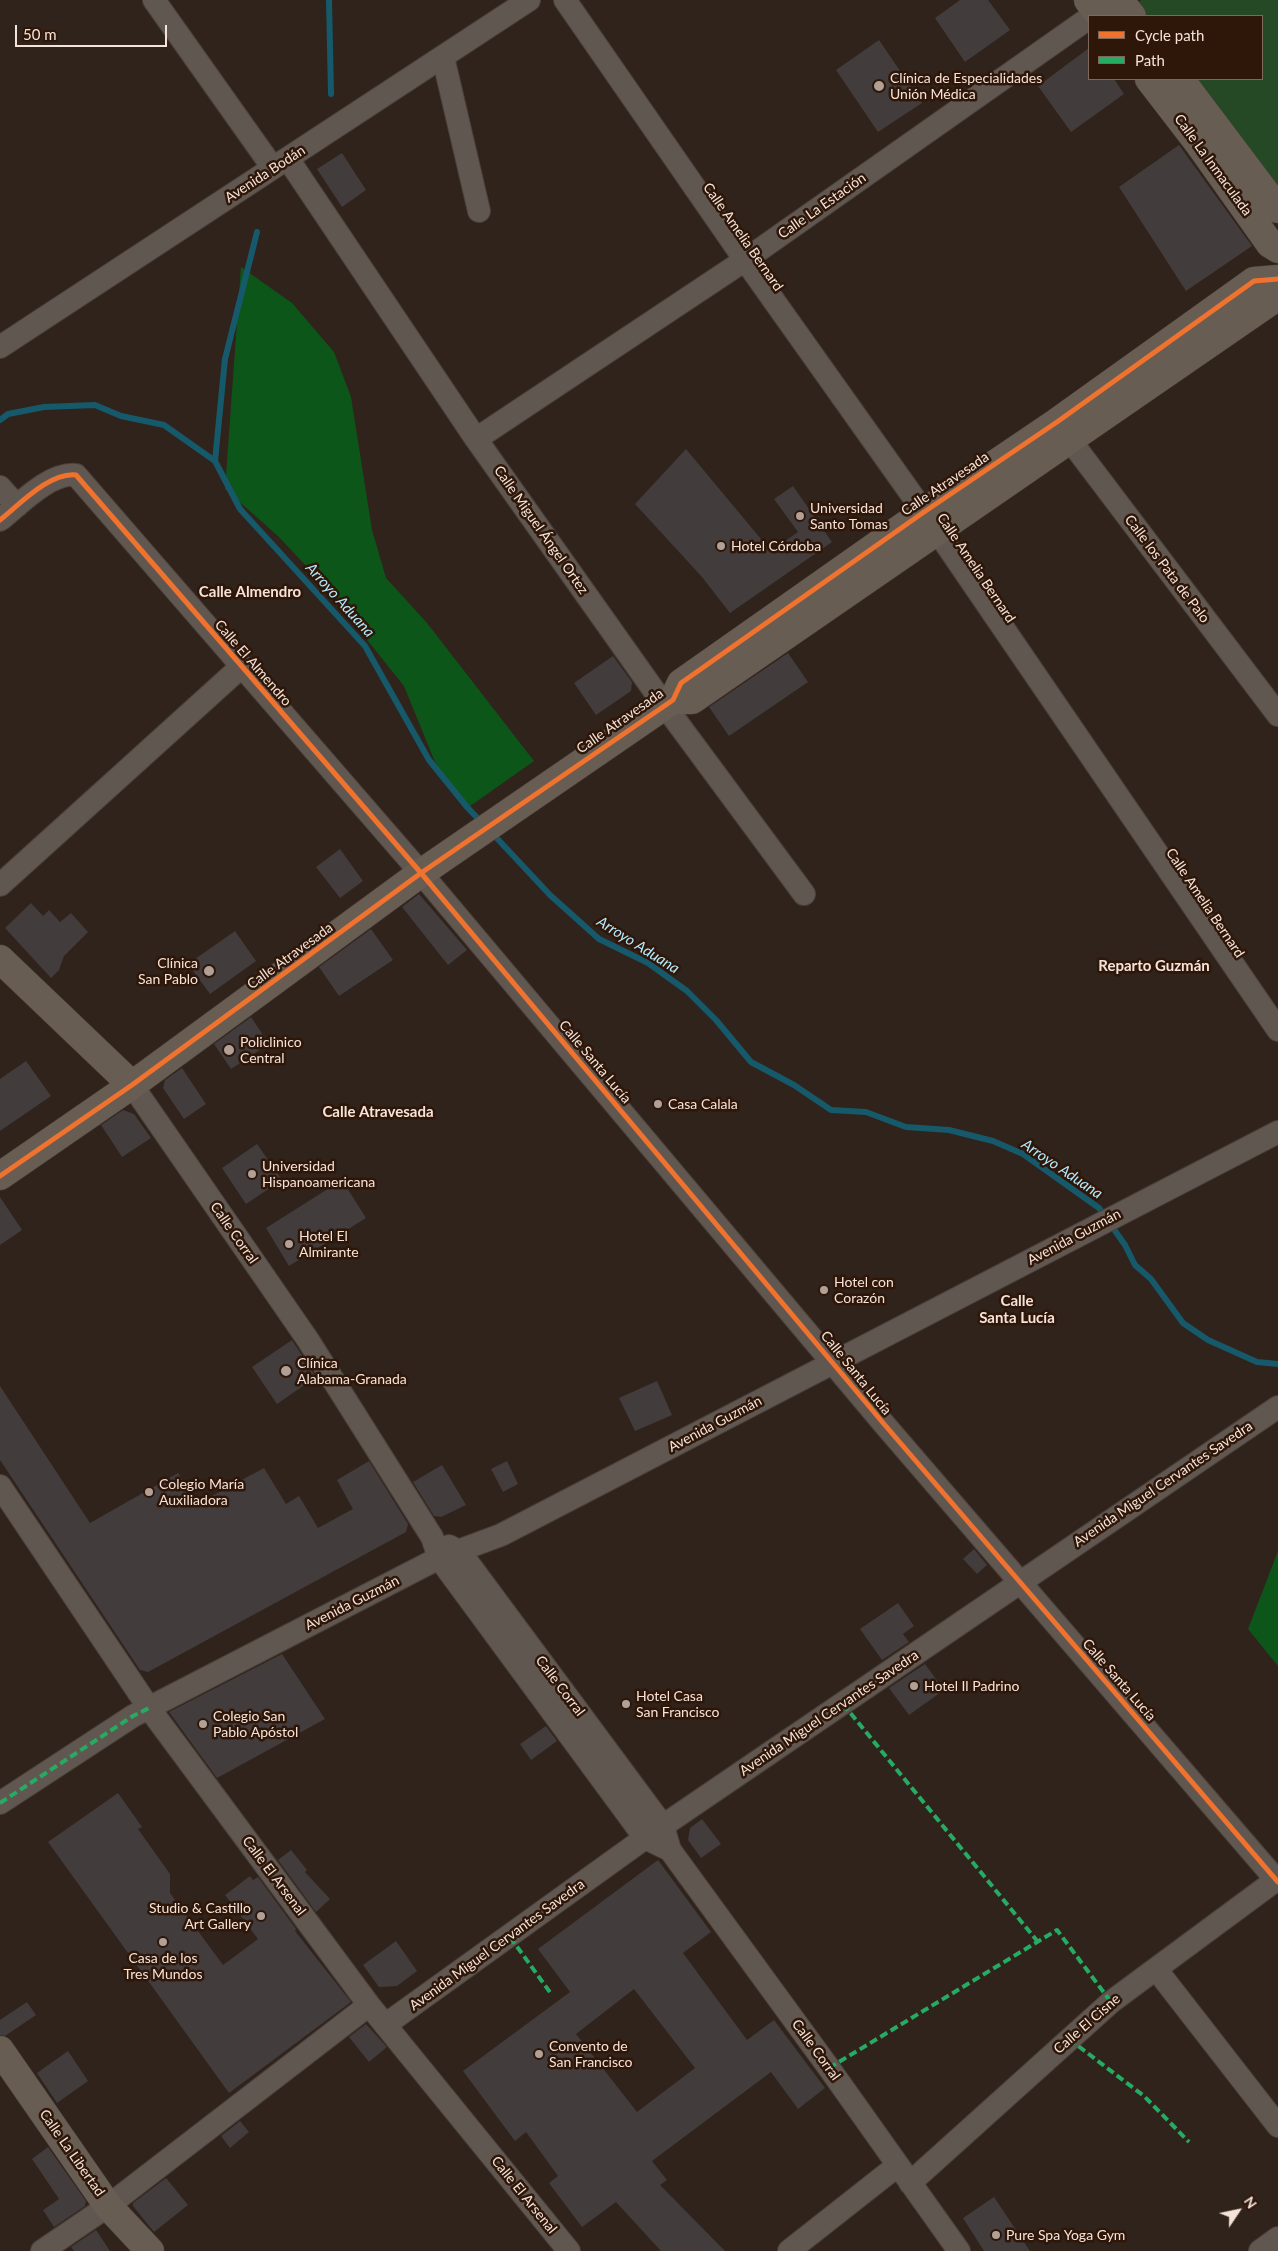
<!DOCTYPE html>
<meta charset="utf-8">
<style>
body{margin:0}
#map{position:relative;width:1278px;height:2251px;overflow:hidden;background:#30231b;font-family:Lato,sans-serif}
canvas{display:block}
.legend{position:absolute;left:1088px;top:15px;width:175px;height:65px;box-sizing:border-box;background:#2e1608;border:1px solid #7e685c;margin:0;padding:6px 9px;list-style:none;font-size:15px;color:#f5e3da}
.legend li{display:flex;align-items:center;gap:10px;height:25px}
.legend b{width:25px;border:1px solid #7e685c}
.north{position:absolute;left:1213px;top:2186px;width:50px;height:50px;-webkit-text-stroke:4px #2e1608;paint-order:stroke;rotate:56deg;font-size:14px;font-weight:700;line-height:20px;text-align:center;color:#f5e3da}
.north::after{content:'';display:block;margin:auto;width:18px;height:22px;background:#f5e3da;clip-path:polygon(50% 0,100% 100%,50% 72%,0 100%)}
.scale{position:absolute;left:15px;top:25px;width:152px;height:22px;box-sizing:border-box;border:2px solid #f5e3da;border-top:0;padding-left:6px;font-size:15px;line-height:18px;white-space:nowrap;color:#f5e3da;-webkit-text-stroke:4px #2e1608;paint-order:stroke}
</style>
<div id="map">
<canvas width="1278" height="2251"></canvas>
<ul class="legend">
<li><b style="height:6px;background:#ef722f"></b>Cycle path</li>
<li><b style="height:6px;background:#26ab63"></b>Path</li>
</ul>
<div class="north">N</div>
<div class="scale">50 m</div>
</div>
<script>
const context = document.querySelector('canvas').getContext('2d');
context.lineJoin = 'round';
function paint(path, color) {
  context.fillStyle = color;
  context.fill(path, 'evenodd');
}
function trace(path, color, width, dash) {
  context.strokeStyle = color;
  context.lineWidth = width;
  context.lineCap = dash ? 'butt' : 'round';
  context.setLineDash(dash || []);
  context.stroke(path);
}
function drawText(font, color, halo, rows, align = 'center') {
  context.font = font + ' Lato,sans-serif';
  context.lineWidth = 5;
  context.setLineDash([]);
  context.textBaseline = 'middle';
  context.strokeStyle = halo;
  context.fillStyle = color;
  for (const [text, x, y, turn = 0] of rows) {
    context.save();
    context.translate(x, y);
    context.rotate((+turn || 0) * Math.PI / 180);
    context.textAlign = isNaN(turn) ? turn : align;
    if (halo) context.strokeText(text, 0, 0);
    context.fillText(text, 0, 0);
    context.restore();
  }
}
paint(new Path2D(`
 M1141,0H1278V189L1192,79H1262V16H1144L1135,5Z`), '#254925');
paint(new Path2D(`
 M241,267L292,303L334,352L351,397L372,530L386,578L427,623L534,761L466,809L435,762L404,686L320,581L279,537L225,489Z
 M1278,1551V1666L1248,1629Z`), '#0d561a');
trace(new Path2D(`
 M329,0L331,94
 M0,420L8,414L44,407L95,405L121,416L164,425L215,461L240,509L365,646L429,760L467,807L483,824
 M215,461L225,359L257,232
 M492,833L550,895L599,939L648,963L687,991L716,1020L751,1062L794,1085L831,1110L866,1112L906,1127L949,1130L993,1141L1023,1154L1099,1208L1125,1245L1135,1265L1151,1279L1183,1323L1208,1340L1257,1362L1278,1364`), '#16596b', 6);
paint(new Path2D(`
 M960,0H988L1010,30L965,62L935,18Z
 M879,40L922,103L878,132L836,70Z
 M1089,48V79H1114L1124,94L1071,132L1038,86Z
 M1179,145L1252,246L1186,291L1119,187Z
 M342,153L366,190L342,207L317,169Z
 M686,449L771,551L798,532L774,499L793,486L832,542L730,613L702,577L635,504Z
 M788,653L808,682L729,736L709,707Z
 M613,656L632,682L631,691L596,715L574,683Z
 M340,849L363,881L340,898L316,867Z
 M419,894L467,950L448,965L402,907Z
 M31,903L43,916L49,910L60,922L71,913L88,932L64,956L59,970L51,978L5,928Z
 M371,929L393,960L339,996L319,967Z
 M235,931L256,961L210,994L188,964Z
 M251,1017L269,1044L231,1069L214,1044Z
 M26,1061L51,1096L0,1131V1079Z
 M182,1068L206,1104L184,1119L163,1088L165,1080Z
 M123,1110L134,1114L151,1138L122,1157L101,1125Z
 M257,1144L282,1180L246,1204L222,1168Z
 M342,1180L366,1218L289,1266L266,1228Z
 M0,1197L22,1230L0,1245Z
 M292,1340L316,1377L277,1404L252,1367Z
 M657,1381L672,1415L635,1431L619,1398Z
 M0,1386L90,1523L178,1473L197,1504L264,1468L286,1504L299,1496L318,1528L353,1509L337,1480L369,1461L408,1524L406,1532L148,1672L140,1670L0,1460Z
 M507,1461L518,1484L503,1492L491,1469Z
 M442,1465L466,1505L441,1517L434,1516L413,1482Z
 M974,1549L987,1565L977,1574L963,1559Z
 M898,1603L914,1626L903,1634L909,1642L882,1660L860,1629Z
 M282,1654L325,1719L217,1778L169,1712Z
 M925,1664L944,1690L909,1715L889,1688Z
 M546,1726L557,1741L531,1760L520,1744Z
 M118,1793L142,1827L138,1829L170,1874V1893L223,1965L258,1939L225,1895L250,1876L253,1880L258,1877L296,1929L295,1931L351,2002L229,2093L48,1842Z
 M702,1819L721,1844L701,1858L688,1840L690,1828Z
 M291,1850L307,1870L305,1872L330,1899L316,1912L278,1860Z
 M658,1860L711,1932L683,1953L747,2040L774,2020L825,2088L798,2109L771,2072L652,2161L667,2180L660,2185L725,2251H661L616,2202L582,2227L549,2183L558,2176L526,2132L515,2141L463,2071L570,1992L538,1949ZM634,1989L695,2068L637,2112L576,2034Z
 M396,1941L417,1971L397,1986L379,1987L363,1965Z
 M27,2002L36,2015L5,2036L0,2035V2020Z
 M366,2024L387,2047L369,2062L349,2037Z
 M68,2051L88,2081L57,2103L37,2073Z
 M240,2121L249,2132L230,2148L221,2136Z
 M48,2147L86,2201L85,2206L54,2227L43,2210L59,2199L32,2159Z
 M166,2178L188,2205L154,2232L133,2206V2203Z
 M994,2197L1030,2251H984L963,2218Z
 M96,2230L110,2251H74L71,2247Z`), '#423c3d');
const street = new Path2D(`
 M154,0L273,168
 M565,0L745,260L924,512L1278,1030
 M443,57L479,211
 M288,159L476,439L665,706L804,894
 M0,347L529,0
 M1060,427L1278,715
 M476,439L745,260L1089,18
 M0,487L17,506
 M0,520C20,504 50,472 76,475L421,873L884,1424L1278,1882
 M0,885L241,667
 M132,1085L308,1340L432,1537L439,1558L645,1838L670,1850
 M0,1486L149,1708L369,2005L569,2251
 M449,1546L460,1552L663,1826L670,1850L829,2068L959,2251
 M0,1803L133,1716L439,1558L501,1535L1278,1132
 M1156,1969L1278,2126
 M385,2025L645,1838L1278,1407
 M910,2183L1111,2002L1276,1880
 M42,2251L108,2206L369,2005
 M789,2251L897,2166
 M1260,2251L1278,2238`);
const secondary = new Path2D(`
 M1088,0L1100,16
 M1119,0L1132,16
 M1149,79L1199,144L1270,244L1278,249
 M1180,79L1278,209
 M673,700H692L1271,301L1278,284
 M0,959L132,1085
 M0,1176L132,1085L421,873L673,700L681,683L924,512L1057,422L1254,281L1278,279
 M0,2050L108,2206L150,2251`);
trace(street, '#4b403a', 24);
trace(secondary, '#4b403a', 29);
trace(street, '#615751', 22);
trace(secondary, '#685d53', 28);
trace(new Path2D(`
 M843,1704L1038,1942
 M0,1803L133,1716L149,1708
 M510,1937L552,1995
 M1069,2039L1144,2096L1189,2142
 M829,2068L1057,1930L1111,2002`), '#26ab63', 4, [8, 4]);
trace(new Path2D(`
 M0,520C20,504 50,472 76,475L421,873L884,1424L1278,1882
 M0,1176L132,1085L421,873L673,700L681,683L924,512L1057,422L1254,281L1278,279`), '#ef722f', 5);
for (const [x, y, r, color] of [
 [879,86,6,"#b0a097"],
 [800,516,5,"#b0a097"],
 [721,546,5,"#b0a097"],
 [209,971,6,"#b0a097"],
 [229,1050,6,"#b0a097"],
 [658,1104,5,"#b0a097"],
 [252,1174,5,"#b0a097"],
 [289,1244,5,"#b0a097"],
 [824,1290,5,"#b0a097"],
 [286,1371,6,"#b0a097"],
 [149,1492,5,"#b0a097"],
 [914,1686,5,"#b0a097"],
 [626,1704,5,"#b0a097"],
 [203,1724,5,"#b0a097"],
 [261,1916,5,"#b0a097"],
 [163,1942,5,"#b0a097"],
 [539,2054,5,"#b0a097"],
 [996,2235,5,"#b0a097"]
]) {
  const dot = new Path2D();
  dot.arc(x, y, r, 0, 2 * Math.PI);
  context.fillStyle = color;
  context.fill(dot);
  trace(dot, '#2e1608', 2);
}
drawText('14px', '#f5e3da', '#2e1608', [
 ["Clínica de Especialidades",890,78],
 ["Unión Médica",890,94],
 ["Universidad",810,508],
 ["Santo Tomas",810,524],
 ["Hotel Córdoba",731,546],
 ["Clínica",198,963,"right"],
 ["San Pablo",198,979,"right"],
 ["Policlinico",240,1042],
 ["Central",240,1058],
 ["Casa Calala",668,1104],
 ["Universidad",262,1166],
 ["Hispanoamericana",262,1182],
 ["Hotel El",299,1236],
 ["Almirante",299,1252],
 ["Hotel con",834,1282],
 ["Corazón",834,1298],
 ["Clínica",297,1363],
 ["Alabama-Granada",297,1379],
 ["Colegio María",159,1484],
 ["Auxiliadora",159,1500],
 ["Hotel Il Padrino",924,1686],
 ["Hotel Casa",636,1696],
 ["San Francisco",636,1712],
 ["Colegio San",213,1716],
 ["Pablo Apóstol",213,1732],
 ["Studio & Castillo",251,1908,"right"],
 ["Art Gallery",251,1924,"right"],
 ["Casa de los",163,1958,"center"],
 ["Tres Mundos",163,1974,"center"],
 ["Convento de",549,2046],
 ["San Francisco",549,2062],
 ["Pure Spa Yoga Gym",1006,2235]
], 'left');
drawText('14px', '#f5e3da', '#2e1608', [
 ["Calle La Inmaculada",1213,165,54],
 ["Avenida Bodán",265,174,-33],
 ["Calle La Estación",822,206,-35],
 ["Calle Amelia Bernard",743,237,55],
 ["Calle Atravesada",945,484,-34],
 ["Calle Miguel Ángel Ortez",541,530,55],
 ["Calle Amelia Bernard",976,568,56],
 ["Calle los Pata de Palo",1167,569,53],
 ["Calle El Almendro",253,663,49],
 ["Calle Atravesada",620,721,-35],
 ["Calle Amelia Bernard",1205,903,56],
 ["Calle Atravesada",290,956,-36],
 ["Calle Santa Lucía",595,1062,50],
 ["Calle Corral",234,1233,55],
 ["Avenida Guzmán",1074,1237,-28],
 ["Calle Santa Lucía",856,1373,51],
 ["Avenida Guzmán",715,1424,-28],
 ["Avenida Miguel Cervantes Savedra",1163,1484,-34],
 ["Avenida Guzmán",352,1603,-27],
 ["Calle Santa Lucía",1119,1680,49],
 ["Calle Corral",560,1686,53],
 ["Avenida Miguel Cervantes Savedra",829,1713,-34],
 ["Calle El Arsenal",274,1876,53],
 ["Avenida Miguel Cervantes Savedra",497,1945,-36],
 ["Calle El Cisne",1087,2024,-41],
 ["Calle Corral",816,2050,54],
 ["Calle La Libertad",72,2153,55],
 ["Calle El Arsenal",524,2195,51]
]);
drawText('bold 15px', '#f5e3da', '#2e1608', [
 ["Calle Almendro",250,592],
 ["Reparto Guzmán",1154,966],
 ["Calle Atravesada",378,1112],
 ["Calle",1017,1301],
 ["Santa Lucía",1017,1318]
]);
drawText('italic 15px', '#b2eafe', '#2e1608', [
 ["Arroyo Aduana",340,600,48],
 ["Arroyo Aduana",638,945,32],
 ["Arroyo Aduana",1062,1169,34]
]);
</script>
